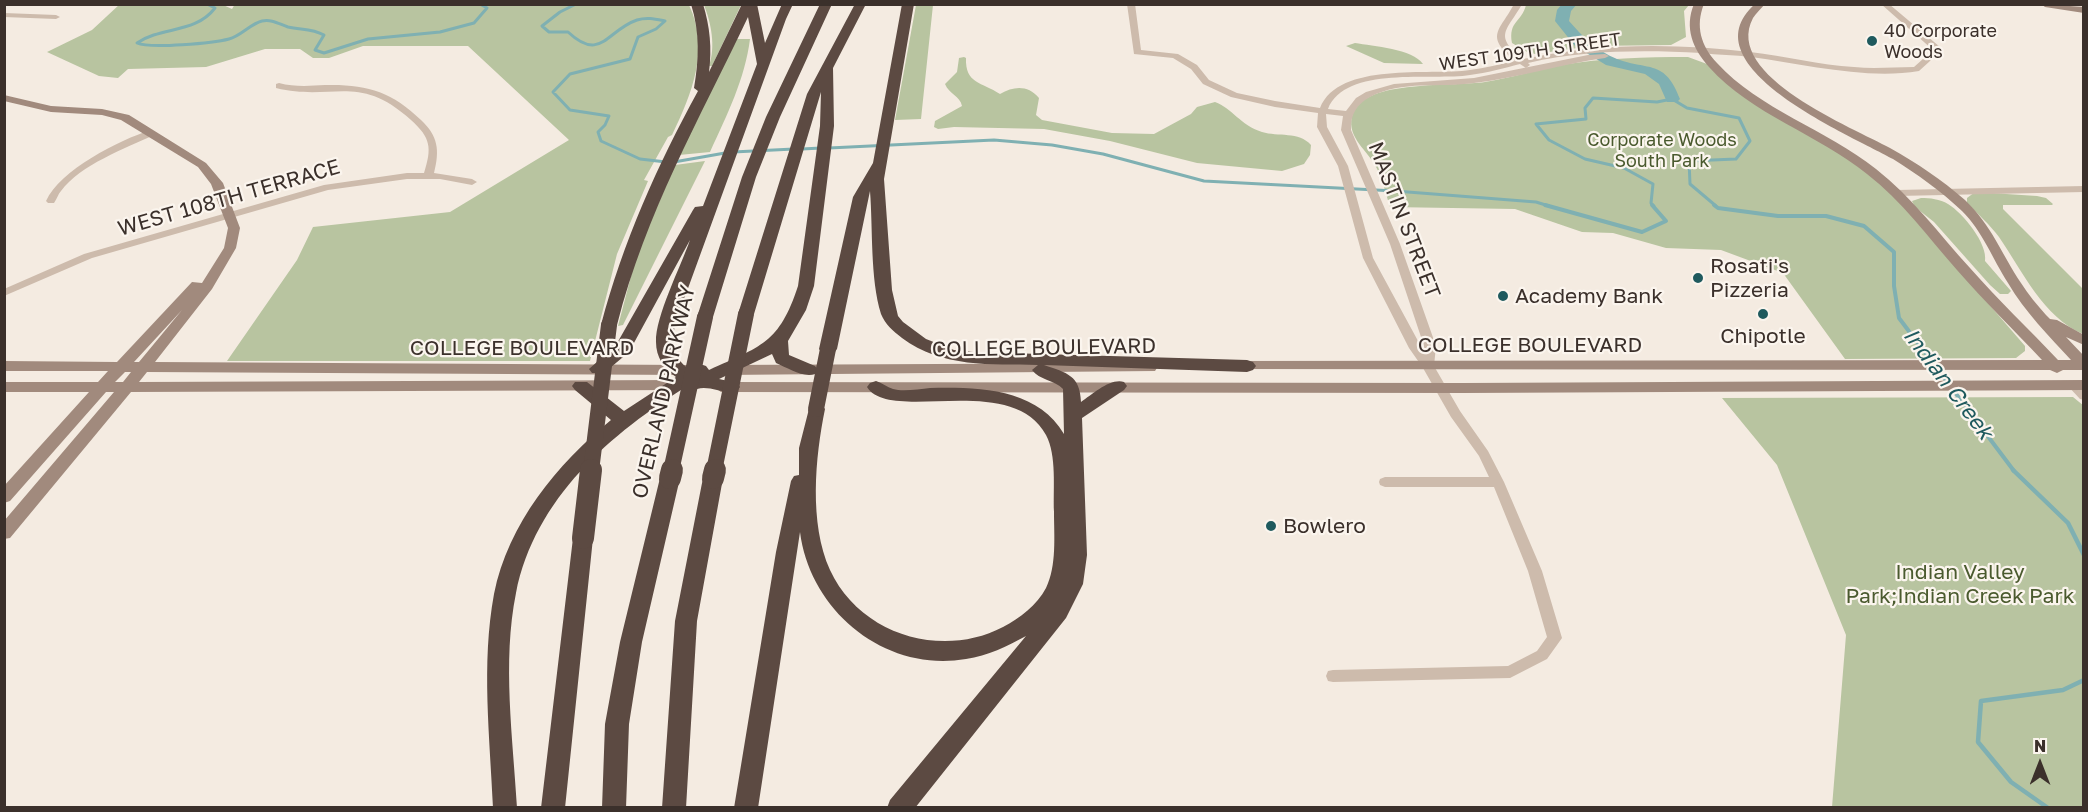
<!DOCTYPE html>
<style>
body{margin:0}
#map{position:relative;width:2088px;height:812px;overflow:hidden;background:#f4ebe1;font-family:"Golos Text",sans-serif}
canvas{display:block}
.frame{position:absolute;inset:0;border:6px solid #3b302b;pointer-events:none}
.north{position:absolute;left:2010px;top:734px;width:60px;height:60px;-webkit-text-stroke:4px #fbf5ee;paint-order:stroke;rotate:0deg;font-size:16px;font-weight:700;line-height:24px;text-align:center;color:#3b302b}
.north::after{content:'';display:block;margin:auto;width:21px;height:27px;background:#3b302b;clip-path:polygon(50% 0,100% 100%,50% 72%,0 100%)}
</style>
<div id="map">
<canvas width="2088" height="812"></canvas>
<div class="frame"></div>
<div class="north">N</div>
</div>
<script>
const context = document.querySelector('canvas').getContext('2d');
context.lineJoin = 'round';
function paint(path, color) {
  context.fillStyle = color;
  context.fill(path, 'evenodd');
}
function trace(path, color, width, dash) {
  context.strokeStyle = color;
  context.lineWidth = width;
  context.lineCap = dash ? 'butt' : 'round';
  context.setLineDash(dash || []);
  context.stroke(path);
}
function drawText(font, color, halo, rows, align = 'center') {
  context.font = font + ' "Golos Text",sans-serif';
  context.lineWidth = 4.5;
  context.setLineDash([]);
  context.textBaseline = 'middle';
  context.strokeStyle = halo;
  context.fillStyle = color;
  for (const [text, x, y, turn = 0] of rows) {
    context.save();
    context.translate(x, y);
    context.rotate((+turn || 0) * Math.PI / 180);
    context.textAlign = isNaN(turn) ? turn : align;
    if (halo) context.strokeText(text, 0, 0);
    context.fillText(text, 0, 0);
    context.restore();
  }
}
paint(new Path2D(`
 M120,4H221L232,9L235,4L689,5C710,49 692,94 672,135L668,137L644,180L648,181L617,254L590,361H227L297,260L313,227L450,212L569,140L468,46H363L329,58H313L300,49H265L206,67L128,69L118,78L99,76L47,52L92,30Z
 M704,5H741L712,66H709C716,46 711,23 704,5Z
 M916,5H933L921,119L895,120Z
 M1526,5H1689L1684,11L1686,37L1671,45L1592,46L1535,54L1527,52L1512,43C1508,21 1522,22 1526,5Z
 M736,39H750C745,79 727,115 710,152L679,155Z
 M1355,43C1373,46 1413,49 1423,64L1384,63L1346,46Z
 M964,57L966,58C965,84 982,82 1000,94C1014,86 1028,85 1039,98L1036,115L1042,120L1112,133L1154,134L1191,114L1197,107L1215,102C1232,108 1240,125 1262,132C1278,137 1299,131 1311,145L1310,155L1304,164L1282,171L1197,163L1110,141L1044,129L954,127L938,129L934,127L935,121L962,106C960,96 949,94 945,84L957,72L959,58Z
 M1688,57L1707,64L1844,155L1892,192L2025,346V351L2016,358L1845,359L1783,273L1721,250L1666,248L1613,233L1582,232L1515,209L1390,207C1386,194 1382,177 1375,165C1365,148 1345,135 1353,113C1365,79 1455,87 1485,82C1511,78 1535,70 1561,65C1603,58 1645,57 1688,57Z
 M705,161L623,325L618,326L637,253L675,165Z
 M1975,192L2037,196L2046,198L2053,204L2052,205H2003V209L2083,289V334C2043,317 2023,272 1999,237C1990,225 1978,214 1967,203V198Z
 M1921,198C1930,198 1940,199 1948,204C1963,213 1988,244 1985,261L2011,291L2008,294H2000L1990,285L1934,222L1915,207L1912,201Z
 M2073,397L2084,406L2083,807H1832L1846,635L1777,465L1722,398Z`), '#b8c4a0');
trace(new Path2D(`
 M207,4L215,8C195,34 162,26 137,43C150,49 214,43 229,39C241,36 250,24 262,21C272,19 279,24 288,27C301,30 312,28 324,35L315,50L324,53L368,39L440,32L474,23L487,8L480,4
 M576,4L560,12L542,26L549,32H568C601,63 607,30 637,20C647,17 655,19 665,21L656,29L638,37L630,59L570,74L553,92L570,110L609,116L605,125L598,132L601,141L640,159L666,162
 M829,148L994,140L1052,145L1103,154L1204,181L1395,191L1536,202L1549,206
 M802,149L821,148
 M733,152L794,149
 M674,162L725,153
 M1654,206L1651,203L1653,184L1624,168L1585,159L1549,140L1536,124L1586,119L1585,108L1593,98L1657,102L1672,99L1687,108L1739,118L1750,141L1736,159L1689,161L1690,184L1716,206`), '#7fb0b2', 3);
trace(new Path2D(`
 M1545,205L1642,232L1666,221L1652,205
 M1714,205L1718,208L1778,216H1826L1864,226L1894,252V286L1899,318L2014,471`), '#7fb0b2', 4);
trace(new Path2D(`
 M2013,470L2068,523L2084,555
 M2048,808L2011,782L1978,742L1981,701L2063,690L2084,680`), '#7fb0b2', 4.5);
paint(new Path2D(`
 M1562,4H1577L1571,11L1569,21C1582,36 1597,51 1617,59C1649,71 1665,59 1680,99L1677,102H1667L1659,84L1645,74L1606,65L1575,46L1555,21L1557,10Z`), '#7fb0b2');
paint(new Path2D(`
 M1127,4H1135L1141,50L1178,54L1197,65L1209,80L1237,93L1275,101L1320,108C1339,61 1430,76 1470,70C1485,68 1500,64 1515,61C1484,35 1500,31 1514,4H1522C1508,30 1492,35 1523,59C1598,43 1675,43 1750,52C1785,56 1820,65 1854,67C1874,69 1894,67 1914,67L1933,50L1881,4H1889L1940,47L1941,51L1919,71C1866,80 1804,64 1751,57C1735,55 1718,55 1701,53C1642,50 1586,50 1528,63L1530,65L1526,68L1520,64C1504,68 1487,73 1470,75C1433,81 1345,65 1328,109L1346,111L1356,98L1366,92L1394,84L1474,78L1588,55L1605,54L1609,56L1605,58C1561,64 1518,78 1474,83C1441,88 1402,80 1370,97C1357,104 1350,115 1351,130L1400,244L1436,346L1434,366L1460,411L1488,451L1504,482L1542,571L1562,638L1547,659L1510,678L1333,682L1328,681L1326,676L1328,671L1333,670L1508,666L1537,651L1547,637L1528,571L1494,487H1385L1380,485L1379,482L1380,479L1385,477H1489L1479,456L1451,417L1423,368L1409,348L1363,258L1338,166L1317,127L1318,113L1275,107L1231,97L1203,84L1191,69L1173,58L1134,54ZM1326,114L1343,116L1341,130L1390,244L1424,346V352L1373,258L1348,166L1327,127Z
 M4,13L56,15L60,17L56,19L4,17Z
 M279,83C294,87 309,86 325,85C366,84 391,91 421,120C438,136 440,150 434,173L472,179L477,182L472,185L440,179H407L328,190L92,258L4,296V289L84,254L324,185L407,173H424C432,148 431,138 411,120C358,72 333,102 276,88V84Z
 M151,130L156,133L154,135C126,148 80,165 61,191C58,194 57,199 54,203H48L46,201C60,170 119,140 151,130Z
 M2084,186V192L1897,196L1892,193L1897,190Z
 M2073,381L2084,388V400L2080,399L2067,385Z`), '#cdbbac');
paint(new Path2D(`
 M1694,4H1704C1695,26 1701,46 1717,63C1760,110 1826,129 1876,169C1912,197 1939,234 1970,268C1998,300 2029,329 2058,360H2071C2049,336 2025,312 2008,283C1992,258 1983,232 1962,211C1941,191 1917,174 1893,159C1857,138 1684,67 1755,4H1765C1761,9 1756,13 1753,18C1722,76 1854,128 1890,148C1917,163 1942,180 1965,200C1992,226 2001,253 2021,283C2028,294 2037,305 2046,315L2050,319L2057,320L2084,335V345L2066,337L2084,356V370H2063L2057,373L2050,370L1232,369L1230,366L1232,363L1237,361L2042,360C2014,330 1984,301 1957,270C1928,237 1902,201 1867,174C1818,134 1752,115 1709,67C1693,49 1684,28 1694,4Z
 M2041,4L2084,7V13L2045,7Z
 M4,95L51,106L102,109L129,115L206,163L223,183L240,228L236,248L212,289L155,362L688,365L695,370L688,375L147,372L139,382L682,380L689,385L682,390L131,392L10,538L4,539V521L114,392H106L10,501L4,503V486L89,392H4V382H98L108,371H4V361L117,362L192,282L202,283L224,248L228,228L211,184L198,167L121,120L102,115L51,112L4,101ZM182,310L139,362H134ZM125,372H131L123,382H115Z
 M1150,363L1155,365L1157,368L1155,371L724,375L717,370L724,365Z
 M2084,380V390L1464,393L721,392L714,387L721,382L1464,383Z`), '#a18a7d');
paint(new Path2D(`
 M691,4H703C710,27 712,48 709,72L742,4H757L765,43L782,4H793L786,19L675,324C672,343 672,357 689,369L700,364L706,366L709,370C761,346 779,344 798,286L820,126L821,92L754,314L752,318H740L738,314L807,94L855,4H866L833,68L834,126L814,286L806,310L788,341L789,355L815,366L818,370L815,374C803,378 788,368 776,363L772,354L719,379L737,383L740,387L737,391C724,395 710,385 697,389L689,385C611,433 535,498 516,593C502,662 513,738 517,808H493C490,737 481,664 494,594C508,524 557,464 611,420L575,390L572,386L575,382H587L624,411L676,377C664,369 656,357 656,342C655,317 681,266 690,240L629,352L604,373H592L589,369L616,345L693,210L695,207L703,206L757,64L748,17C699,120 646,212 617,325L615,329H603L601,325C623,242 657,166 698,91L694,88C699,59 700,33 691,4Z
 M820,4H832L780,117L756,177L713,317L711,321H699L697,317L742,177L766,117Z
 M902,4H914L884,179L892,290L898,316L903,322L926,339L954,350L973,352L1247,360L1253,362L1256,366L1253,370L1247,372L1044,365C1067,373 1080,375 1081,402C1093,394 1110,378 1124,382L1127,386L1124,390L1082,418L1087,555L1083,584L1066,618L915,808H887L890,800L1026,636C1007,646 988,656 966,659C885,673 810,611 800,532L758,808H734L776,552L791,481L794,476L799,475V448L810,405L816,403L822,405L825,409C815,458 809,523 830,570C860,635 942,659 1003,627C1020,618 1037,605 1046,588C1057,566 1054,535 1054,512C1053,488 1057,456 1046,435C1011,371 890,424 867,387L870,383L876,381C882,383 887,387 893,389C903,392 919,389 930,388C978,387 1037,388 1064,434L1063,389C1055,380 1039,380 1032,370L1038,365C991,364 942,368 902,338C893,331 885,324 881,314C870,278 873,229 870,191L837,349L834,353H822L819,349L853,197L873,163Z
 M670,471L677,473L680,478L642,642L629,724L626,808H602L605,724L620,642L660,478L663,473Z
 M713,471L720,473L723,478L697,621L686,808H662L675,621L703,478L706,473Z
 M583,530L590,532L593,538L565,808H541L573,538L576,532Z`), '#5c4a42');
trace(new Path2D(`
 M816,409L828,349
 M591,471L609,325
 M671,471L705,317
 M714,471L746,314`), '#5c4a42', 16);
trace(new Path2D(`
 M670,478L672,470
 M713,478L715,470
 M583,538L591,470`), '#5c4a42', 22);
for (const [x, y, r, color] of [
 [1872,41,6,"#1f5a5e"],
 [1698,278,6,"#1f5a5e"],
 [1503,296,6,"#1f5a5e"],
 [1763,314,6,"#1f5a5e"],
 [1271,526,6,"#1f5a5e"]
]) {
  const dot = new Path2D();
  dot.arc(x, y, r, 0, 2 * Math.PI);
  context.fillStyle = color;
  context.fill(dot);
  trace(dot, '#fbf5ee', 2);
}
drawText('18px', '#3b302b', '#fbf5ee', [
 ["40 Corporate",1884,31],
 ["Woods",1884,52]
], 'left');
drawText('18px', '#3b302b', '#fbf5ee', [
 ["WEST 109TH STREET",1530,52,-8]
]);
drawText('18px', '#4a5a2e', '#fbf5ee', [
 ["Corporate Woods",1662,140],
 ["South Park",1662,161]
]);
drawText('21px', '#3b302b', '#fbf5ee', [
 ["WEST 108TH TERRACE",229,198,-16],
 ["MASTIN STREET",1404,220,69],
 ["COLLEGE BOULEVARD",1530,345],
 ["COLLEGE BOULEVARD",522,348],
 ["COLLEGE BOULEVARD",1044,348,-1],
 ["OVERLAND PARKWAY",664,392,-77]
]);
drawText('21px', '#3b302b', '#fbf5ee', [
 ["Rosati's",1710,266],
 ["Pizzeria",1710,290],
 ["Academy Bank",1515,296],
 ["Chipotle",1763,336,"center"],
 ["Bowlero",1283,526]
], 'left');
drawText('21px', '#4a5a2e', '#fbf5ee', [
 ["Indian Valley",1960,572],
 ["Park;Indian Creek Park",1960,596]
]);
drawText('italic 22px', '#1f5a5e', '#fbf5ee', [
 ["Indian Creek",1948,384,53]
]);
</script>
